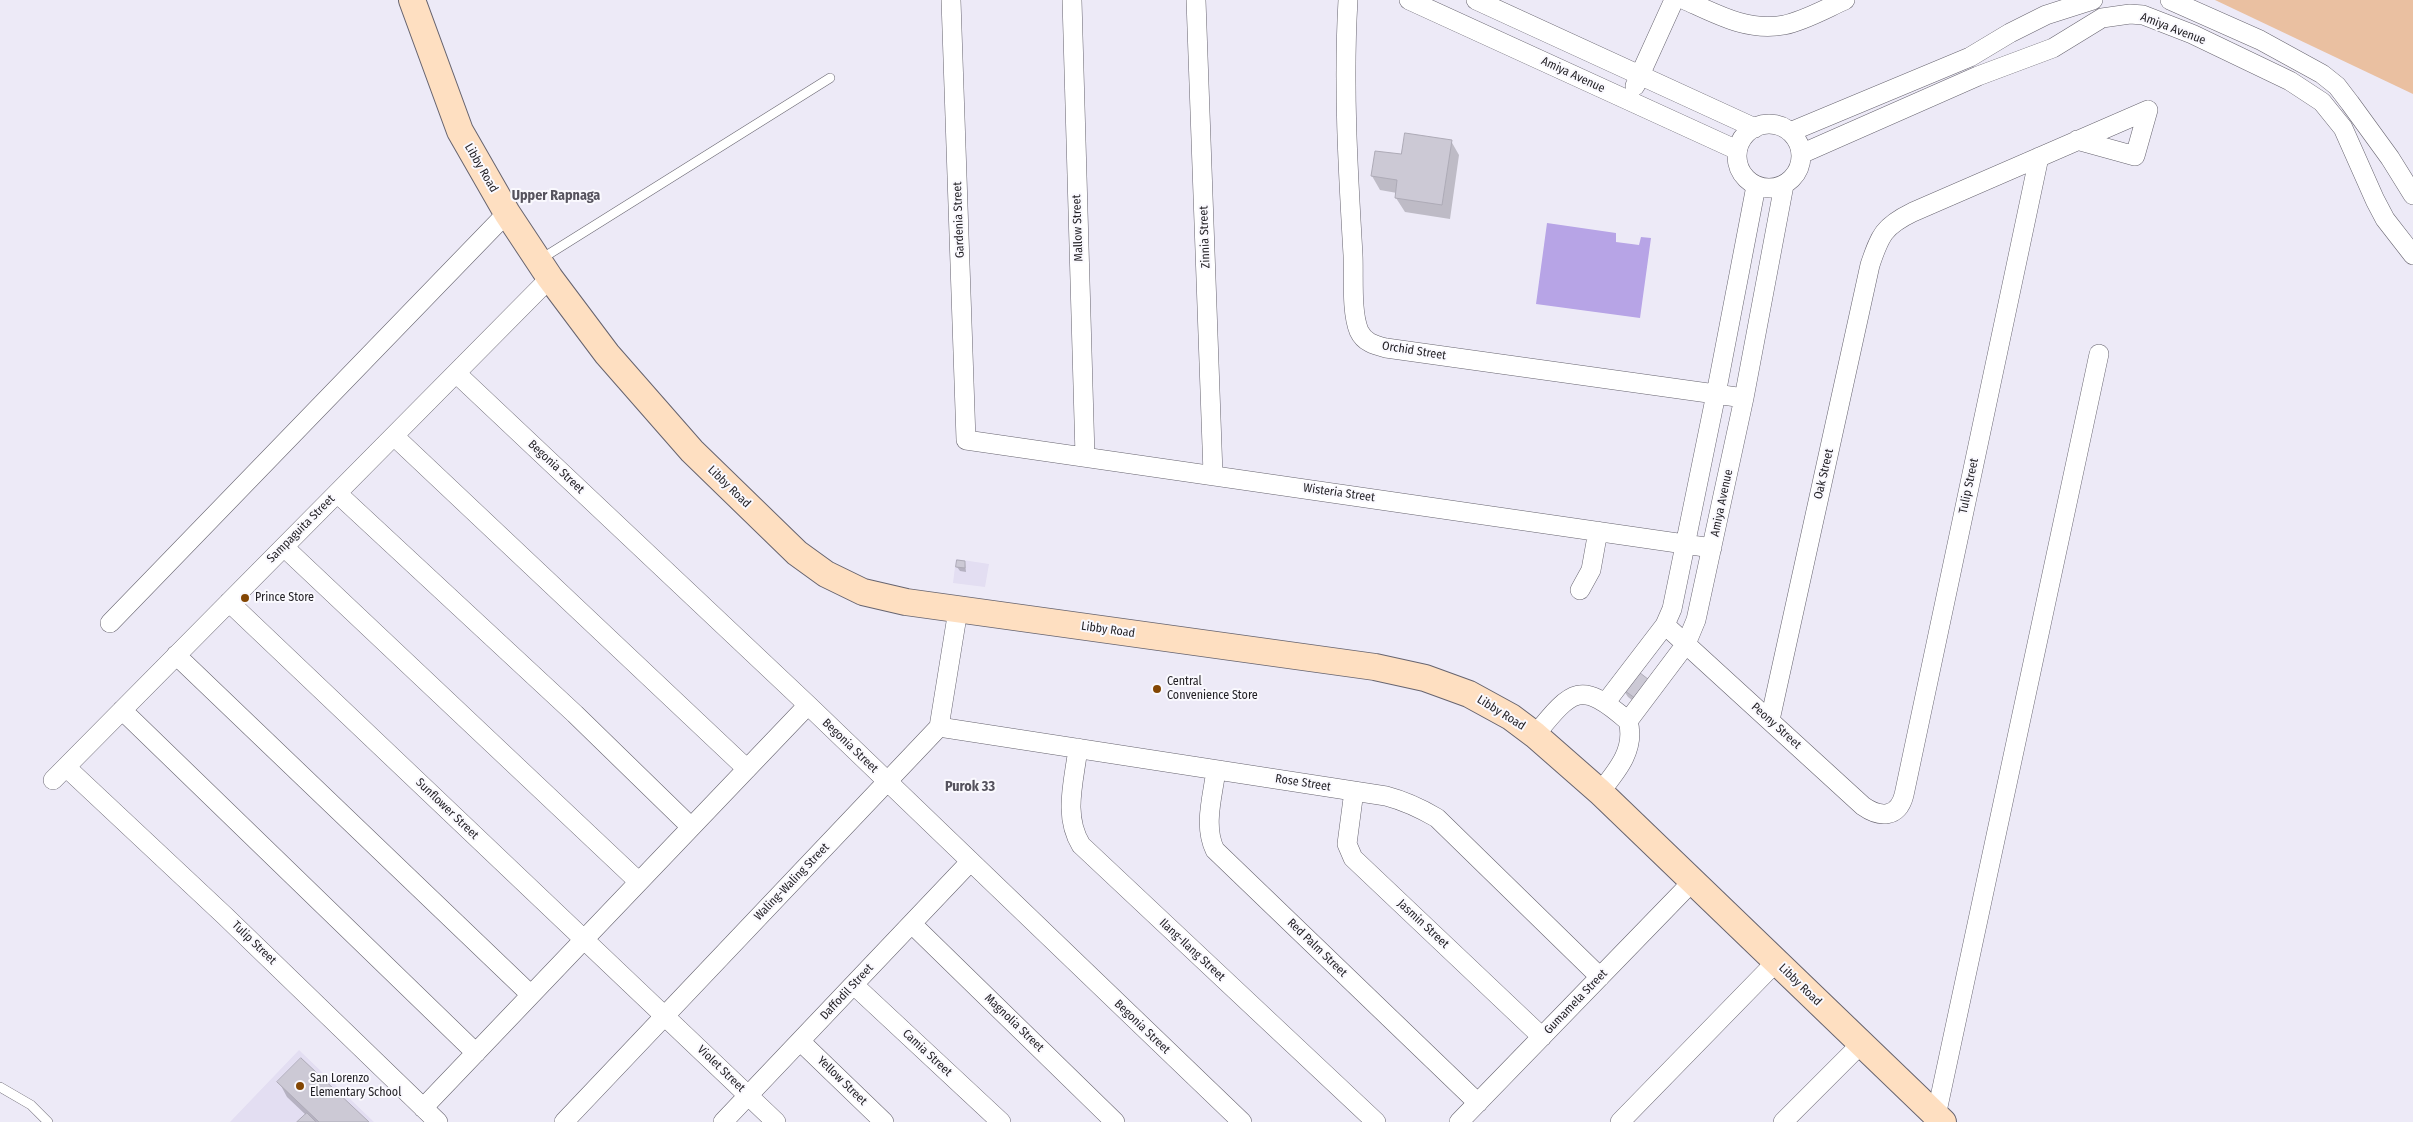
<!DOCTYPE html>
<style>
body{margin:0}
canvas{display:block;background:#edeaf7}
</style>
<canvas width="2413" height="1122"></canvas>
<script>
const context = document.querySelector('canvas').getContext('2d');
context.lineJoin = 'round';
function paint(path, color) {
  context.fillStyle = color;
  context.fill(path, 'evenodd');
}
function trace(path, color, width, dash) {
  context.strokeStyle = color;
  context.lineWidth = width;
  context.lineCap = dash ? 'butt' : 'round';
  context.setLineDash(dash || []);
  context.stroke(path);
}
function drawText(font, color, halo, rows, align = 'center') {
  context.font = font + ' "Fira Sans Condensed",sans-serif';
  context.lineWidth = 4;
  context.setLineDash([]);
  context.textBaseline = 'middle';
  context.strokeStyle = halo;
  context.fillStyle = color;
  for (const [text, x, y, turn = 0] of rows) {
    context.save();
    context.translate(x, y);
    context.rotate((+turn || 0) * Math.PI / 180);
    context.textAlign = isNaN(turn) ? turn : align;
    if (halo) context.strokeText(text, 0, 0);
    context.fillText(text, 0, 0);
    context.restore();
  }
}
paint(new Path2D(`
 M956,559L989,564L985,587L953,583Z
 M299,1050L374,1122H230Z`), '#e3def2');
paint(new Path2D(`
 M2215,0H2413V94Z`), '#eac0a1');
paint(new Path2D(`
 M1547,223L1616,233V242L1639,245L1641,237L1651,238L1640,318L1536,304Z`), '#b7a4e6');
paint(new Path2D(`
 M1451,141L1459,155L1450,219L1405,212L1396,198L1397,193L1380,190L1372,176L1402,156Z
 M965,562L966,572L960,571L957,567Z
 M1635,671L1645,710L1628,697L1622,688Z
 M279,1082L367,1122H299L306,1115L287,1097Z`), '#0003');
const building = new Path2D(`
 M1405,133L1452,140L1442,205L1395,198L1397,180L1371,176L1375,151L1401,154Z
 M957,560L965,561V568L956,567Z
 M1635,669L1653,683L1639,701L1621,688Z
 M301,1058L369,1122H319L277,1082Z
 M307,1113L316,1122H297Z`);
paint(building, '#ccc9d5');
trace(building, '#adaab6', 1);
const lane = new Path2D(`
 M541,259L830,78
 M0,1087L31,1105L48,1122`);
const street = new Path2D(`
 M951,0L966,440L1712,548
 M1072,0L1085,456
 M1196,0L1213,474
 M1348,0C1343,85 1348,170 1353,255C1354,276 1351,312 1359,331C1364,342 1374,345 1386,348L1744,398
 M1409,0L1737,150
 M1476,0L1755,128
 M1685,0C1716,14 1748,32 1784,25C1804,21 1825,9 1845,0
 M2170,0L2260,40L2322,74L2337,86L2350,103L2390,158L2413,195
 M1635,86L1674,0
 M1737 156a32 32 0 1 1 64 0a32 32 0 1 1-64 0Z
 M1790,132L1970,57L2010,33L2046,15L2093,0
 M2077,140L2135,156L2148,110
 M1801,154L1978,76L2053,48L2102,18L2130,14L2143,15L2192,34L2290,81L2322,102L2343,128L2375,200L2385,219L2413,255
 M456,373L808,705L1242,1122
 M394,436L747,769
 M337,493L575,714L691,827
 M284,547L639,882
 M1580,590L1591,570L1598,531
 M229,602L776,1122
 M110,623L507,213
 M1665,625L1863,806C1880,818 1898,818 1904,795L2039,157
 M176,655L531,995
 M1606,702L1665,625L1672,609L1716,394L1756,186
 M122,710L476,1053
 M1770,720L1870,265C1880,235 1884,226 1913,212L2148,110
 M1628,721L1686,644L1696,620L1744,398L1784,185
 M939,727L1386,796C1405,801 1420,808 1437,818L1600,977
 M1535,735C1572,690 1580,679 1628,721
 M1078,748C1074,782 1063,815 1081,845L1376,1122
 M66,767L225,916L438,1122
 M1216,770C1213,795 1203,826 1215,850L1478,1103
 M53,780L550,278
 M1354,791L1347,844L1353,858L1542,1037
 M1600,792C1617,771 1636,749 1628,721
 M912,924L1115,1122
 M854,985L1001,1122
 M800,1041L884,1122
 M423,1108L808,705
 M1936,1116L2099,354
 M564,1122L939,727L958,610
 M723,1122L970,862
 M1459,1122L1692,882
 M1620,1122L1776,962
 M1783,1122L1861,1044`);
const secondary = new Path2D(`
 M412,0L460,131L507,213L550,278L607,354L692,451L797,553L826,574L863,592L906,602L1375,667L1425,678L1469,694L1511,717L1535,735L1600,792L1943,1122`);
trace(lane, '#67646f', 10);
trace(street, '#67646f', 20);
trace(secondary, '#67646f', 28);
trace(lane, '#fff', 9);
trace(street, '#fff', 19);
trace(secondary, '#fedfc1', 26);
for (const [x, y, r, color] of [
 [245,598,5,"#834603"],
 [1157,689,5,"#834603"],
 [300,1086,5,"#834603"]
]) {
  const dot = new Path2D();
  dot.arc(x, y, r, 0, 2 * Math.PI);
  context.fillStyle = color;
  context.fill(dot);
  trace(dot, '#faf9fe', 2);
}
drawText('12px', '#211f24', '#faf9fe', [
 ["Amiya Avenue",2173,29,21],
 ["Amiya Avenue",1573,75,25],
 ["Libby Road",481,168,60],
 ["Gardenia Street",959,220,-92],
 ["Mallow Street",1078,228,-92],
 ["Zinnia Street",1205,237,-92],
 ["Orchid Street",1414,351,9],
 ["Begonia Street",556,467,43],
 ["Oak Street",1824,474,-77],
 ["Tulip Street",1969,486,-78],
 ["Libby Road",729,487,44],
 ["Wisteria Street",1339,493,8],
 ["Amiya Avenue",1722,503,-78],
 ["Sampaguita Street",301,529,-45],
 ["Libby Road",1108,630,8],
 ["Libby Road",1501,713,32],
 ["Peony Street",1776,726,42],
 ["Begonia Street",850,746,44],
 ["Rose Street",1303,783,9],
 ["Sunflower Street",447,809,44],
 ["Waling-Waling Street",792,882,-46],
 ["Jasmin Street",1423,924,43],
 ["Tulip Street",254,943,44],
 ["Red Palm Street",1317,948,44],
 ["Ilang-Ilang Street",1192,950,43],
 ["Libby Road",1800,985,44],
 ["Daffodil Street",847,992,-47],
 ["Gumamela Street",1576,1002,-46],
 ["Magnolia Street",1014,1023,44],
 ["Begonia Street",1142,1027,44],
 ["Camia Street",927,1053,43],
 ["Violet Street",721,1069,44],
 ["Yellow Street",842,1081,44]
]);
drawText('12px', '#211f24', '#faf9fe', [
 ["Prince Store",255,598],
 ["Central",1167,682],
 ["Convenience Store",1167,696],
 ["San Lorenzo",310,1079],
 ["Elementary School",310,1093]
], 'left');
drawText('bold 14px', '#56535e', '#faf9fe', [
 ["Upper Rapnaga",556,196],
 ["Purok 33",970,787]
]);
</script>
